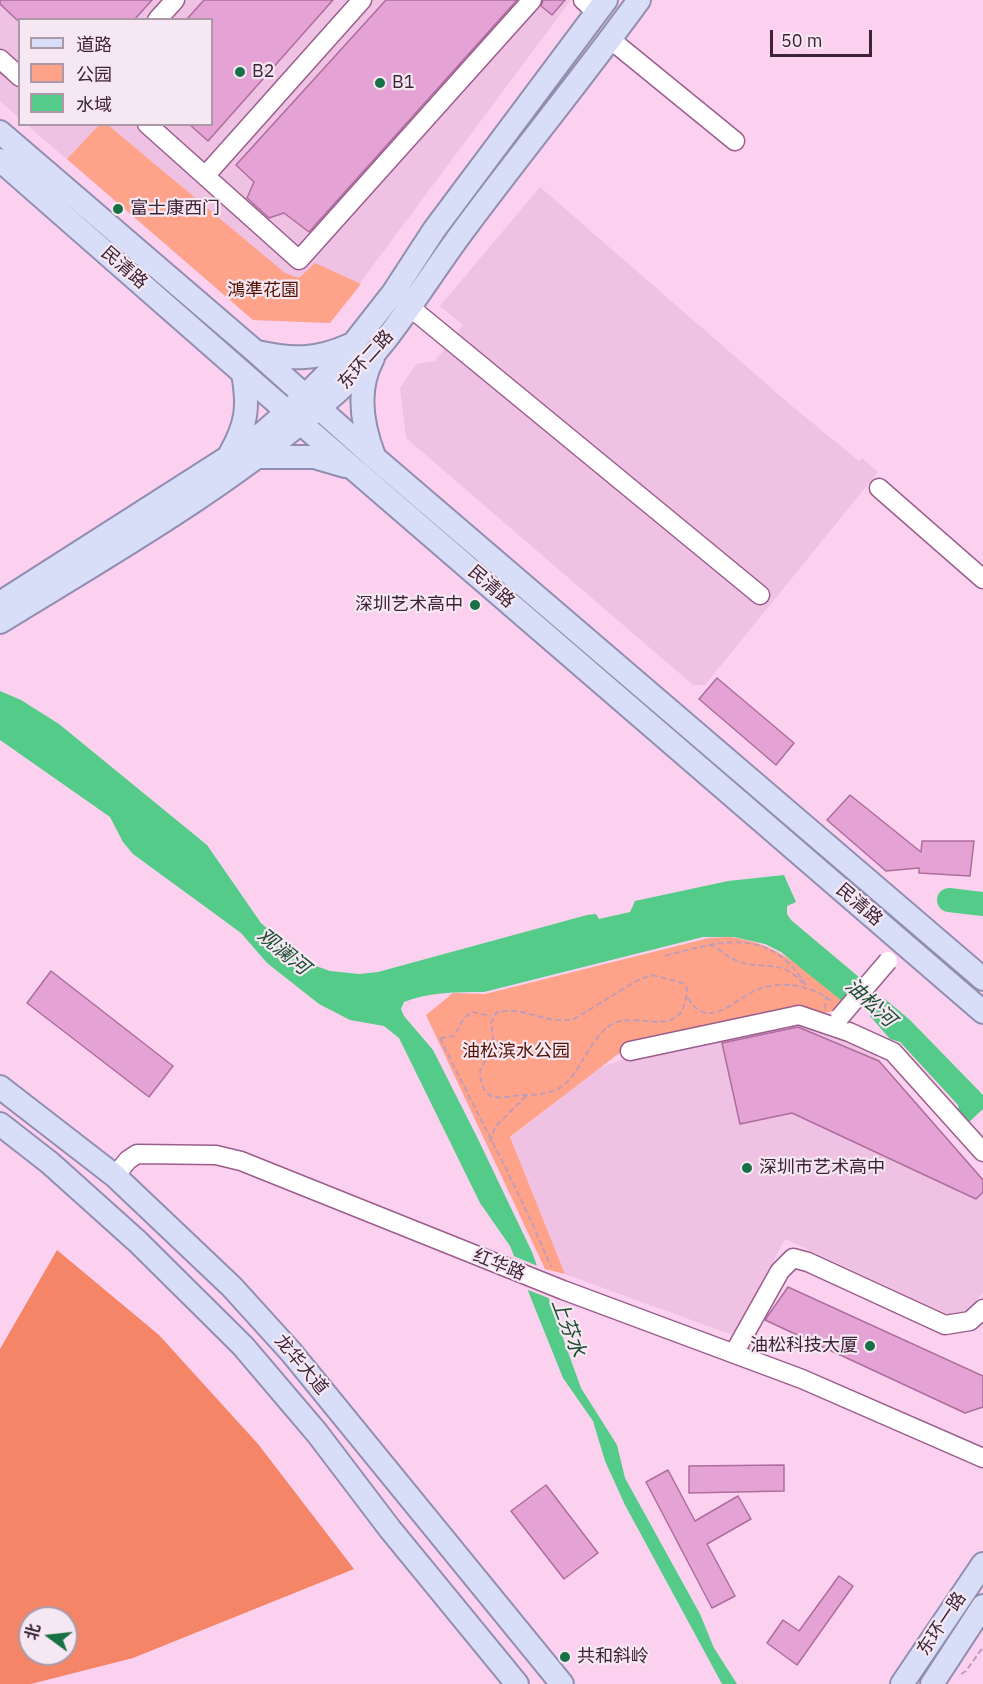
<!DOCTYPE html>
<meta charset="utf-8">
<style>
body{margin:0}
#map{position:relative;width:983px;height:1684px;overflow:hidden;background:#fbd1ef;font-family:"IBM Plex Sans","Noto Sans SC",sans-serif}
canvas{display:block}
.legend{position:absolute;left:18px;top:18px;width:195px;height:108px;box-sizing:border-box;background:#f6e8f2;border:2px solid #ac99a7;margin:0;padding:8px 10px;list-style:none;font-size:18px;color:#3d2337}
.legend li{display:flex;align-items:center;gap:12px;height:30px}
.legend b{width:30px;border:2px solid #ac99a7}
.north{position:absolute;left:18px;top:1606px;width:60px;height:60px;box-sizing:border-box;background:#f6e8f2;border:2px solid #ac99a7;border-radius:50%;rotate:285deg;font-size:16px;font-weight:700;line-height:24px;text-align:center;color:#3d2337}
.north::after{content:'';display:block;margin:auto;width:21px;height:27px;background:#177144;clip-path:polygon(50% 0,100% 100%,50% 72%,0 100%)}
.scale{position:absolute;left:770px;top:30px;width:102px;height:27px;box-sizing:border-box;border:3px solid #3d2337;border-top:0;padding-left:8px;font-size:18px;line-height:21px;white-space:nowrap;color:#3d2337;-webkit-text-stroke:4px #f6e8f2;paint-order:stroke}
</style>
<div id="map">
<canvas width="983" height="1684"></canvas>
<ul class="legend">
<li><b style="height:8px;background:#d9def8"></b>道路</li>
<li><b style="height:16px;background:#fea38a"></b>公园</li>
<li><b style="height:16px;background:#55cb89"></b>水域</li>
</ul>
<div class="north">北</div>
<div class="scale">50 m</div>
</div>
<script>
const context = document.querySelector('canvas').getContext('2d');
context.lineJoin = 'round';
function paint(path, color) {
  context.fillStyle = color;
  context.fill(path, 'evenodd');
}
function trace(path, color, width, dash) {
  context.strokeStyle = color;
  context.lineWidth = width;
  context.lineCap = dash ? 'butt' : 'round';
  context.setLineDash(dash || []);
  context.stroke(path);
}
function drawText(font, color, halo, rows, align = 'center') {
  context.font = font + ' "IBM Plex Sans","Noto Sans SC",sans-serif';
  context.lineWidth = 4.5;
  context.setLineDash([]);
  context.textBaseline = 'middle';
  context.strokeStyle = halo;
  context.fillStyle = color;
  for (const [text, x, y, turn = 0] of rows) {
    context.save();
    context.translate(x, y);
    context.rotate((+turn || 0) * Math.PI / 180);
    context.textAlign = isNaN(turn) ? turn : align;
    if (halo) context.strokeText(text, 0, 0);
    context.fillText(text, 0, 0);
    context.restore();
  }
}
paint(new Path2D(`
 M0,0H571L330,323L253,320L27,125L212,124V20H20L19,118L0,101Z
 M540,187L793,407L859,461L862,458L878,472L705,685H693L406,438L400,388L416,364L435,361L463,325L440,306Z
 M798,1018L867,1049L875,1055L983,1180V1292L965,1315L954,1317L785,1239L735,1336L565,1274L510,1138L601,1067L624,1059Z`), '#efc1e3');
paint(new Path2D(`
 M100,124L108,125L285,273L299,278L315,263L361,284L330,323L253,320L67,159Z
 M730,937C781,944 804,970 842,1001L833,1011L815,1015L626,1048L510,1137L565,1274L545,1269L426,1015L453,993L485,994L709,938Z`), '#fea38a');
paint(new Path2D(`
 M57,1250L159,1335L258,1444L354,1569L133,1658L31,1684H0V1349ZM30,1618H66V1654H30Z`), '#f58567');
paint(new Path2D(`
 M0,691L21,700L59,724L207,845L261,923L285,944L316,966L330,971L359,974L378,972L587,915L596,914L599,919L630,912L635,901L728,881L784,875L796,902L787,906V914L791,920L910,1020L983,1095V1138L959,1111L958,1105L900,1042L890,1039L870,1016L842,1001L781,952L765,944L734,937H703L484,992C458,992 428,992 404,1002L401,1009L404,1016L433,1050L477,1137L532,1252L581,1388L617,1445L625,1478L700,1614L714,1648L737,1684H722L625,1505L605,1461L593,1421L563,1378L510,1246L480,1203L399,1038L384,1026L350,1020L319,1004L267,963L241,933L133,854L123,842L110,817L0,740Z`), '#55cb89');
paint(new Path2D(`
 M864,976L887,996L868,1018L840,1004Z
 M983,1109V1138L969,1122Z
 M511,1255L540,1267L551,1299L523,1288Z`), '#fbd1ef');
trace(new Path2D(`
 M949,900L983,904`), '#55cb89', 24);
const building = new Path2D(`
 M0,0H152L134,20H17L0,4Z
 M204,0H333L208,141L189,124H212V20H186Z
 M386,0H517L309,232L284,213L269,218L247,198L254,182L236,165Z
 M543,0H565L552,15L541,6Z
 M717,678L794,743L776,765L699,699Z
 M850,795L921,852L922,841H974L970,876L919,873V868L886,871L827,820Z
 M51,971L173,1066L149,1097L27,1003Z
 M798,1027L879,1061L983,1180V1192L976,1199L792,1113L740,1124L722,1043Z
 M788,1287L983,1376V1407L965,1413L765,1320Z
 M784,1465V1491L689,1493V1466Z
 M668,1470L695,1521L738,1496L751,1519L707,1544L735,1596L712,1608L646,1482Z
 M546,1485L598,1553L564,1579L511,1511Z
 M839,1576L853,1586L797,1665L767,1643L783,1620L799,1631Z`);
paint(building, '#e5a2d4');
trace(building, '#ad6e9e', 1.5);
const minor = new Path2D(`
 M583,0L597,13
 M157,20L175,0
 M610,39L735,141
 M0,59L20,77
 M147,124L299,260L532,0
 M205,176L362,0
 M411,308L760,595
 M879,488L983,579
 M630,1051L799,1015L849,1032L893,1052L983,1152
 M115,1176L128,1160L137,1154L216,1155L241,1161L563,1290L802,1379L983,1458
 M734,1353L780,1271L793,1258L808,1262L945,1325L970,1321L983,1309`);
const major = new Path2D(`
 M0,132L256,352L375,458L983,979
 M0,160L268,395L983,1012
 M257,352C292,360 317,360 350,345
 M373,358C356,389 362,425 374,456
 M230,454C247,424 249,407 243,373
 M261,457H314L345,466
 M0,603L227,458L264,432L305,396L339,362L393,293L434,230L606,0
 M0,622C117,550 234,484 337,392C389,346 422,286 463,231C521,153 582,78 639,0
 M0,1087L115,1176L232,1287L291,1352L562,1684
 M0,1124L50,1163L138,1242L243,1346L317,1433L390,1529L517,1684
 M902,1684L983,1564
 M932,1684L983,1606`);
trace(minor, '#9b5d8c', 21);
trace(major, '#928eb1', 26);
trace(new Path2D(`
 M709,945C719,947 724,955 733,959C761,973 777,955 803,983
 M665,956C723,940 771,926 807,987
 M652,975L683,983L687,988C685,1046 635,1007 609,1026C589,1041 583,1067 565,1084C554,1093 540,1095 527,1095C506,1094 482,1110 480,1071L494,1045L491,1023L496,1013C522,1004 547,1026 574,1019L638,980Z
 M688,998C709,1033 736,997 759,989C785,980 812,986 833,1002
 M825,1009L826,996
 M440,1038C477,1114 519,1189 551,1267
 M440,1038L454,1036L464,1018L472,1012L491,1016
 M490,1142L495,1127L526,1096
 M961,1674L966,1671L983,1647`), '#c19cb7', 2, [6, 3]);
trace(minor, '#fff', 18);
trace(major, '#d9def8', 22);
const minorBridge = new Path2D(`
 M840,1017L888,961`);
trace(minorBridge, '#9b5d8c', 21, []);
trace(minorBridge, '#fff', 18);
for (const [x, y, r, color] of [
 [240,72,6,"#177144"],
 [380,83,6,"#177144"],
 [118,209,6,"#177144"],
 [475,605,6,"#177144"],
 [747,1168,6,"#177144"],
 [870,1346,6,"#177144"],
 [565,1657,6,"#177144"]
]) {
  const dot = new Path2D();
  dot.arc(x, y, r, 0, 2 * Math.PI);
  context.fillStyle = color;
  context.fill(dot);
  trace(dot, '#f6e8f2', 2);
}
drawText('18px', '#3d2337', '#f6e8f2', [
 ["B2",252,72],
 ["B1",392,83],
 ["富士康西门",130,209],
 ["深圳艺术高中",463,605,"right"],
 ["深圳市艺术高中",759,1168],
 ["油松科技大厦",858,1346,"right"],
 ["共和斜岭",577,1657]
], 'left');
drawText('18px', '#3d2337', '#f6e8f2', [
 ["民清路",124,268,41],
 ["东环二路",366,360,-48],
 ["民清路",491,587,41],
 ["民清路",859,905,41],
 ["红华路",499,1265,22],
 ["龙华大道",301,1365,50],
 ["东环一路",942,1624,-56]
]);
drawText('18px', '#561100', '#f6e8f2', [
 ["鴻準花園",263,291],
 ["油松滨水公园",516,1052]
]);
drawText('italic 20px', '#1c4c31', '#f6e8f2', [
 ["观澜河",283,952,39],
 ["油松河",870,1003,43],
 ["上芬水",568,1328,69]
]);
</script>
